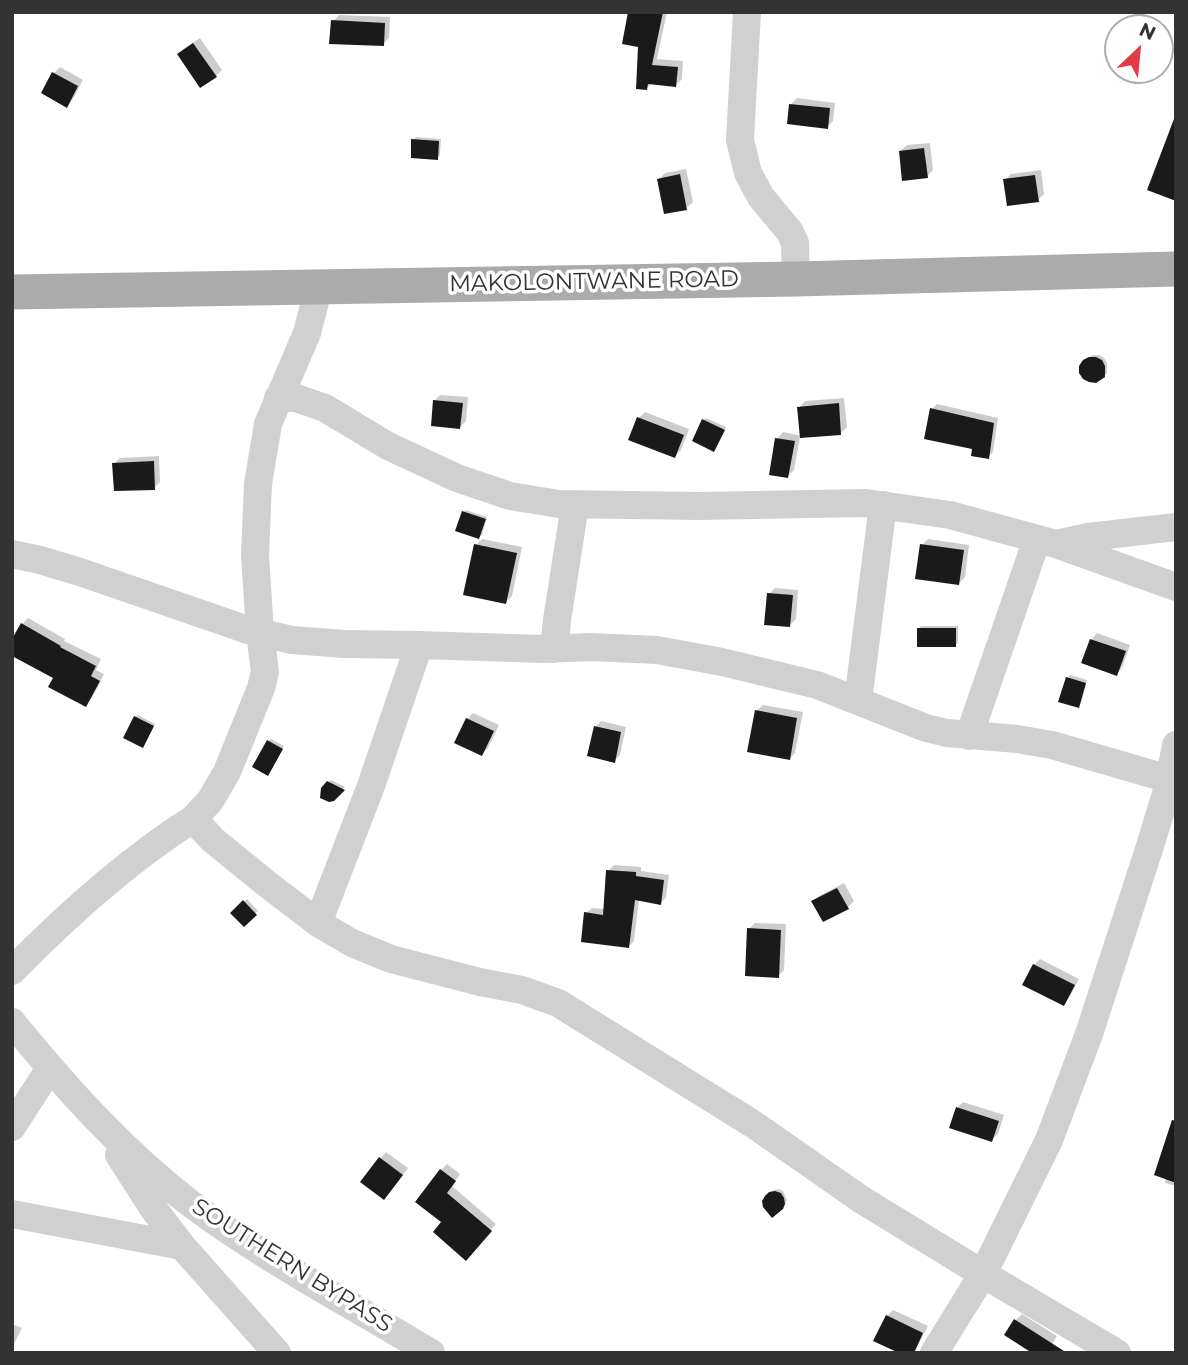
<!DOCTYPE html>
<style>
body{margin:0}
#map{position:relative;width:1188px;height:1365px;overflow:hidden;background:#fff;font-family:Montserrat,sans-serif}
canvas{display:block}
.frame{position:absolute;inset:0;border:14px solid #333;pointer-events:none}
.north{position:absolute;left:1104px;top:14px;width:70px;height:70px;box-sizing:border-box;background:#fff;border:2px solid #adadad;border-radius:50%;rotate:26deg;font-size:19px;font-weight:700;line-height:28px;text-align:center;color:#333}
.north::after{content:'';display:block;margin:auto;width:24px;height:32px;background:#e63946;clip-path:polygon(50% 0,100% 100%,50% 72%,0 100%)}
</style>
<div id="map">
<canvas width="1188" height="1365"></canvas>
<div class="frame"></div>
<div class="north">N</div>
</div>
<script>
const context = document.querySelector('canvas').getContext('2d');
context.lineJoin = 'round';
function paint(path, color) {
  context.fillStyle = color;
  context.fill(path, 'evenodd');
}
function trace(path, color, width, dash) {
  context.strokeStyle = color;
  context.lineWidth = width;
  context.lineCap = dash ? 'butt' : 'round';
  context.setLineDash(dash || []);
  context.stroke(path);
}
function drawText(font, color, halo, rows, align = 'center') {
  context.font = font + ' Montserrat,sans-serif';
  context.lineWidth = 7;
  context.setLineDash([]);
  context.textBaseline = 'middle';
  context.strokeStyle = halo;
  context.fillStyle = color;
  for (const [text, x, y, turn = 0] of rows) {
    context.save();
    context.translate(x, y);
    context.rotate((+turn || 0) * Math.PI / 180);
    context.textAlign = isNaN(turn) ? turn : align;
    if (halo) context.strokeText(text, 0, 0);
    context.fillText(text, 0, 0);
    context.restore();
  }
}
paint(new Path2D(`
 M630,12H667L657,59L683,61L682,79L676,85L652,83L647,88L640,46Z
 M1131,12H1148L1141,18L1136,17Z
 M339,15L390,17L389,38L383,44L333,21Z
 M200,38L222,70L216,76L179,54L185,48Z
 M60,67L83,80L73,99L67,105L54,73Z
 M797,98L835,103L833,121L827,127L791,104Z
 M416,137L441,139L440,155L437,158L413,140Z
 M930,143L933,170L927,176L900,151L907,145Z
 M686,169L693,202L686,208L659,179L665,173Z
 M1041,170L1044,194L1038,200L1005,180L1011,174Z
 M1093,355H1099L1104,358L1107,363V373L1104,376L1088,358Z
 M440,395L468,397L466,421L460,427L434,401Z
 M844,398L847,427L841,433L800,437L794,470L788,476L777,439L783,432L802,436L799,408L805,401Z
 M937,404L998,418L993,452L988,457L973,448L932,409Z
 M645,412L689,429L681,450L675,456L639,418Z
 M706,418L726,427L716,447L704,420Z
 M159,456L160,482L154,488L114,464L120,458Z
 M466,510L487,517L482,535L479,537L463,512Z
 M482,539L522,547L512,596L506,602L476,545Z
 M928,539L969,545L965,577L959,583L922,545Z
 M775,588L798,590L796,619L790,625L769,594Z
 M28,618L65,639L64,641L101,659L96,670L104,674L92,698L86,704L22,624Z
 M921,626H958V643L955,645L919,629Z
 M1097,633L1130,645L1122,668L1116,674L1091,640Z
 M1070,675L1087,680L1081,703L1078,706L1067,678Z
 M763,705L803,712L795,753L789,759L756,711Z
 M473,713L499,725L488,748L482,754L467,719Z
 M138,715L155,724L145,743L135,717Z
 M601,721L626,727L620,755L614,761L595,727Z
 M271,739L284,746L270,772L268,741Z
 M331,780L345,787L333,799L323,789Z
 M614,865L641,867V871L669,875L666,897L661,903L639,899L634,941L628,947L586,913L592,908L605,909L608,871Z
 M844,883L854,901L848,907L813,902L819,896Z
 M247,899L258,911L244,925L232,913Z
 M755,923L786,924L784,970L778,976L749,929Z
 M1040,959L1079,979L1069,998L1063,1004L1034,965Z
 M963,1102L1004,1115L998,1134L991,1140L957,1108Z
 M1176,1136V1186L1165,1183Z
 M386,1152L408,1168L390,1192L362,1181Z
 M447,1164L460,1174L452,1186L496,1224L472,1252L444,1222L441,1170Z
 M778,1189L783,1191L787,1200L785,1204L773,1215L769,1193L774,1190Z
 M893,1310L928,1326L914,1353H903L887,1316Z
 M1022,1314L1057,1336L1048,1351L1007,1335L1016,1320Z
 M12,1324L22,1328L12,1348Z`), '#0003');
paint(new Path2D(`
 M628,12H663L652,65L678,67L676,87L648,84L647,90L636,89L638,47L622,44Z
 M331,20L385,23L384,46L329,44Z
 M193,43L217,77L200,88L177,54Z
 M52,72L78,86L67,108L41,93Z
 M789,104L830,108L828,129L787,124Z
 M1174,119H1176V201L1147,190Z
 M411,139L439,141L438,160L411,158Z
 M924,148L928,178L902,181L899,151Z
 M680,174L687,210L664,214L657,179Z
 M1035,175L1039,202L1007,206L1003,179Z
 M1089,357H1096L1102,360L1105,366V377L1096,383L1089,382L1083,379L1079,373V366L1083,360Z
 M433,400L463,403L460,429L431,426Z
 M839,403L841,435L800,438L797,407Z
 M930,408L994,423L989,459L971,456L972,449L924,439Z
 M637,417L684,435L675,458L628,440Z
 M702,419L725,430L714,452L692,441Z
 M775,438L795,441L788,478L769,475Z
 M154,461L155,490L114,491L112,463Z
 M462,511L486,519L479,539L455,531Z
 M474,544L517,553L506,604L463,595Z
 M920,544L964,550L959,585L915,579Z
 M767,593L793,595L790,627L764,625Z
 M21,623L61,646L60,647L96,666L91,676L100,681L86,707L48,687L53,678L12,656V639Z
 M917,628H956V647H917Z
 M1090,639L1126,651L1117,676L1081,663Z
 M1066,677L1086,683L1079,708L1058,702Z
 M755,710L797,718L790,760L747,752Z
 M134,716L154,726L143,748L123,738Z
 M466,718L494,731L482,756L454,743Z
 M594,726L621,732L615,763L587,756Z
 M267,740L283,749L268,776L252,767Z
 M327,781L345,790L334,801L329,802L320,798L321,788Z
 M606,870L636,872V876L664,880L661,905L635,900L629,948L581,942L584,912L603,915Z
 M837,888L849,909L823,922L811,901Z
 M243,900L257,915L244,927L230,913Z
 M747,928L781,930L779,978L745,976Z
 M1033,964L1075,985L1064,1006L1022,985Z
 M956,1107L999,1121L992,1142L949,1128Z
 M1172,1120L1176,1121V1183L1154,1175Z
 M379,1157L403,1175L384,1200L360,1182Z
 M440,1169L456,1181L447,1193L492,1231L466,1261L433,1232L441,1222L415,1202Z
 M775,1191L781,1193L784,1198L785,1204L783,1209L772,1218L763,1207L762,1201L765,1196L769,1192Z
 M886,1315L923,1333L914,1353H899L873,1341Z
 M1014,1319L1067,1353H1032L1004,1335Z`), '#1a1a1a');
trace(new Path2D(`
 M747,12L740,140L748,173L761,197L790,232L795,243L796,279
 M278,398H296L325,408L388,446L457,478L510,496L559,504L699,506L866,503L950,515L1056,544L1176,587
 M1056,544L1088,537L1176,527
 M12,554L40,560L80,572L248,630L292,640L344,644L419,645L544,649L591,647L657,650L722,662L817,685L926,728L947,733L1017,739L1052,745L1169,779
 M554,649L557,620L575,505
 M858,701L883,505
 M969,736L1037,539
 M193,819L210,801L227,772L261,688L265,672L260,633L255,555L258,484L268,424L307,333L319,286
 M318,923L371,786L419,645
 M12,971C66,916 128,860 193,819L213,840L267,884L318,923L352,943L391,959L480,982L522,990L558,1003L753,1124L862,1200L983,1274L1117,1353
 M12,1022C66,1088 123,1152 191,1204C266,1260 351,1304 431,1353
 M12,1127L50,1068
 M119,1155L153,1208L182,1246L277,1353
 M12,1214L182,1246
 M934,1353L983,1274L1049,1140L1089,1034L1150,846L1168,787L1176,745`), '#d0d0d0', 28);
trace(new Path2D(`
 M12,292L796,279L1176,269`), '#ababab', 35);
drawText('23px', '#333', '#fff', [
 ["MAKOLONTWANE ROAD",594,282,-1],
 ["SOUTHERN BYPASS",292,1266,32]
]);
</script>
